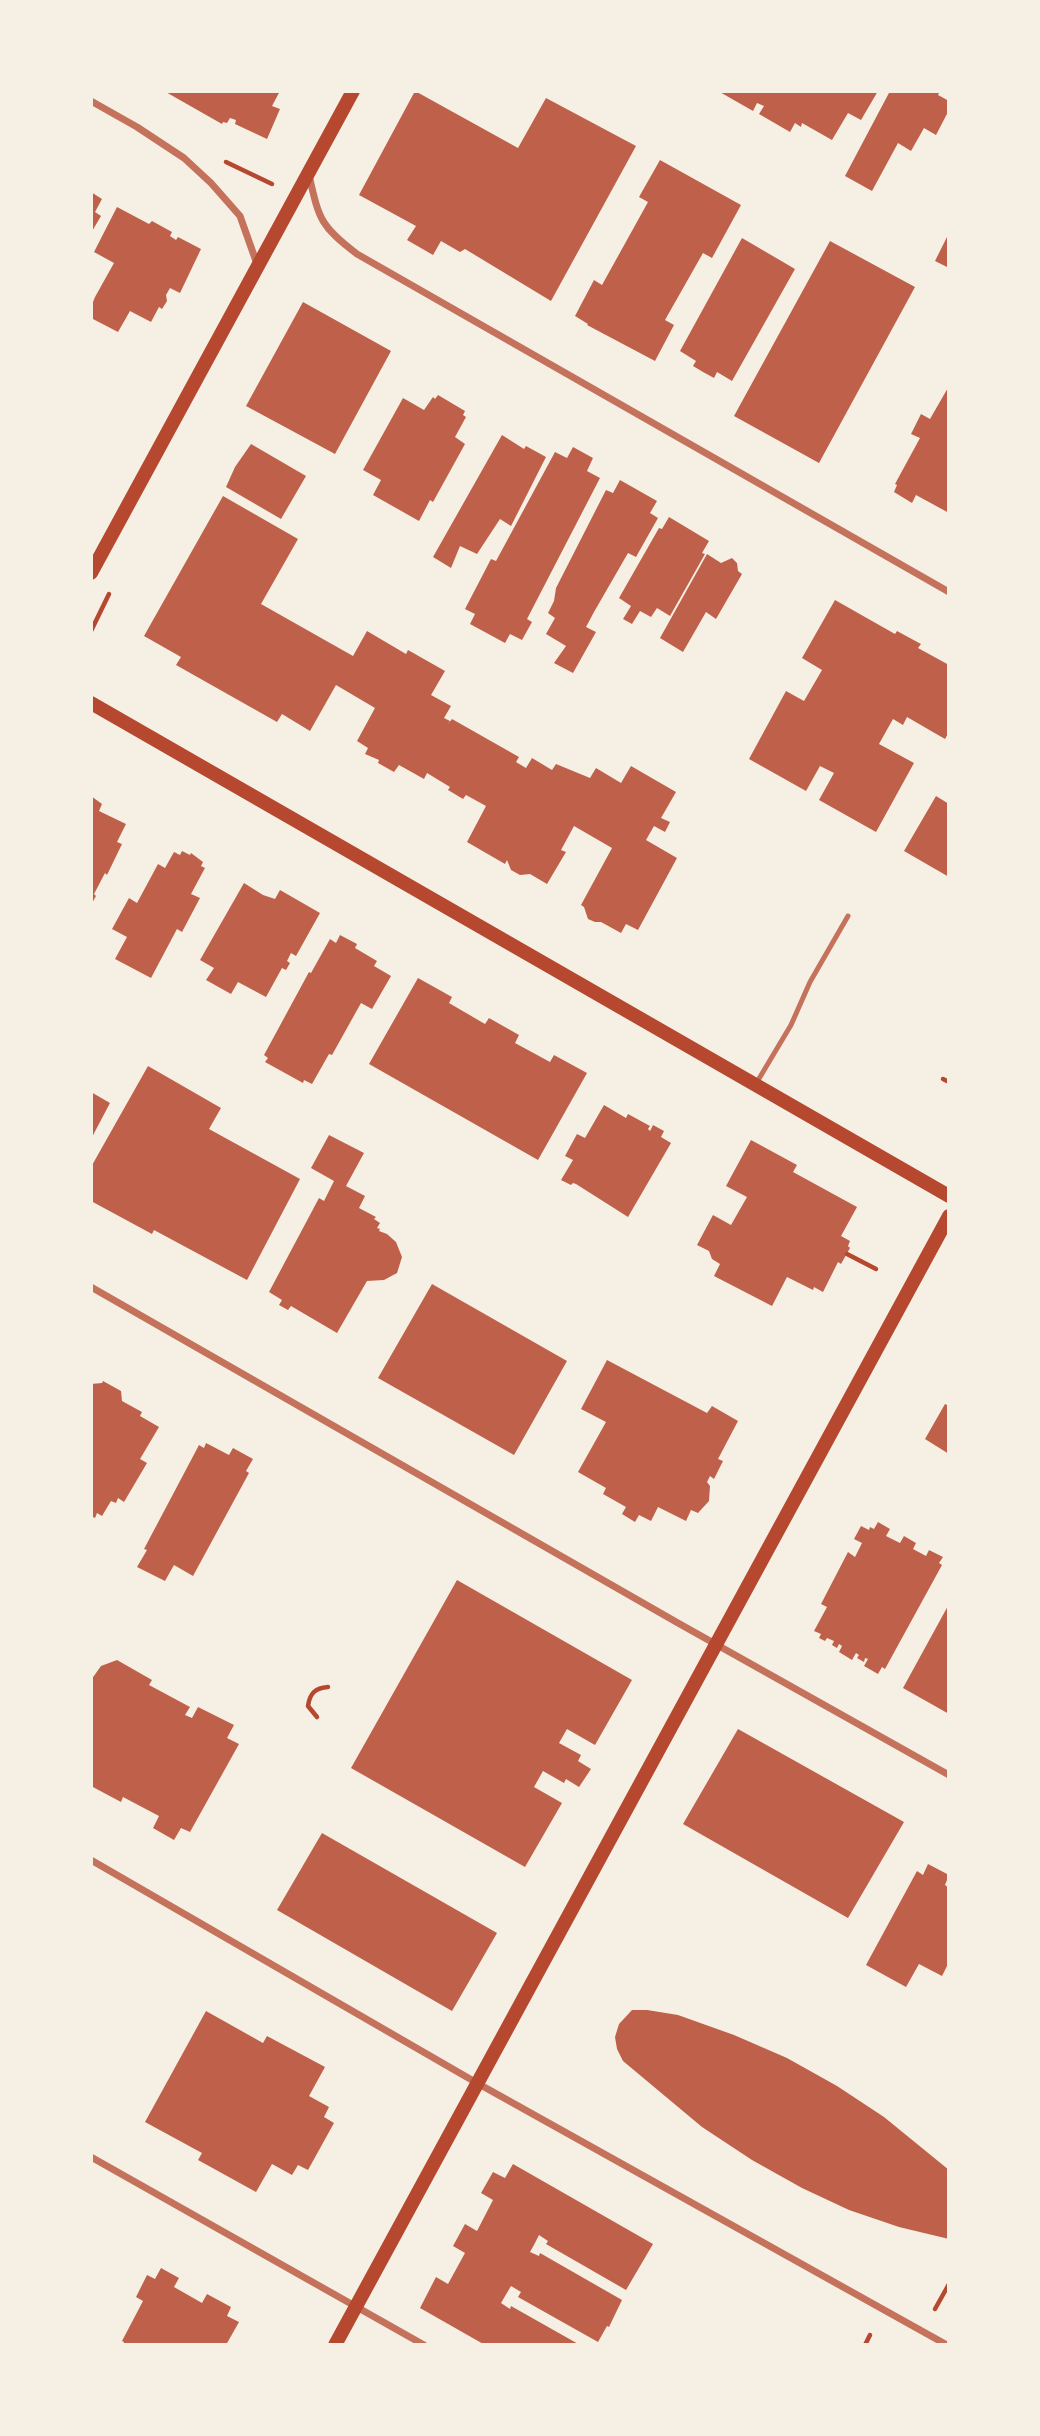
<!DOCTYPE html>
<style>
body{margin:0}
#map{position:relative;width:1040px;height:2436px;overflow:hidden;background:#f6efe4;font-family:"Alegreya Sans",sans-serif}
canvas{display:block}
.frame{position:absolute;inset:0;border:93px solid #f6efe4;pointer-events:none}
</style>
<div id="map">
<canvas width="1040" height="2436"></canvas>
<div class="frame"></div>
</div>
<script>
const context = document.querySelector('canvas').getContext('2d');
context.lineJoin = 'round';
function paint(path, color) {
  context.fillStyle = color;
  context.fill(path, 'evenodd');
}
function trace(path, color, width, dash) {
  context.strokeStyle = color;
  context.lineWidth = width;
  context.lineCap = dash ? 'butt' : 'round';
  context.setLineDash(dash || []);
  context.stroke(path);
}
paint(new Path2D(`
 M164,91H280L272,106L280,109L267,139L235,124L236,120L230,118L227,123L223,122L222,124Z
 M415,91L518,148L546,98L636,146L551,301L465,249L460,252L441,241L433,255L407,240L416,226L359,195Z
 M718,91H878L861,120L848,113L832,140L802,123L801,127L795,123L790,132L759,114L764,106L757,103L753,111Z
 M890,91H940L938,95L949,101V110L936,135L924,128L911,151L898,143L872,191L845,176Z
 M660,160L741,205L712,258L703,253L665,320L674,325L655,361L587,325L588,324L575,316L594,280L602,285L648,202L639,197Z
 M91,192L102,199L95,212L101,216L91,233Z
 M117,207L149,224L152,221L172,232L170,236L176,240L178,237L201,249L180,293L170,288L166,295L167,301L162,309L159,307L151,322L130,311L118,332L91,318V307L95,297L114,263L94,252Z
 M949,233V268L935,261Z
 M742,238L795,269L732,381L717,372L714,378L703,372L693,366L696,361L680,351Z
 M830,241L915,287L819,463L734,416Z
 M303,302L391,351L335,454L246,406Z
 M949,386V513L916,495L912,503L894,492L897,485L895,484L920,438L911,434L921,414L930,419Z
 M438,395L465,411L463,415L466,417L455,437L465,444L433,502L430,500L419,521L373,495L381,480L363,470L403,398L424,410L433,397L435,399Z
 M502,435L524,449L526,446L546,457L511,526L500,519L477,554L460,546L451,568L433,557Z
 M251,444L306,476L281,519L226,487L235,467Z
 M573,447L593,458L587,471L600,478L527,619L532,622L522,640L510,634L505,643L470,624L475,614L465,609L491,559L496,561L555,452L567,458Z
 M620,480L657,501L650,513L658,518L636,557L628,553L594,612L586,627L596,632L573,673L554,663L566,646L546,634L555,618L548,613L554,601L556,588L606,490L613,493Z
 M223,496L298,539L261,604L353,656L367,631L406,654L408,650L445,671L431,695L451,706L444,718L450,721L448,724L452,719L519,757L516,762L526,768L532,758L552,770L556,764L590,778L596,768L621,783L631,766L676,792L661,818L670,822L665,832L654,826L646,840L677,858L638,930L626,924L621,933L601,922H595L588,919L584,907L581,905L612,848L574,826L561,850L566,852L547,884L530,874L520,875L511,870L507,860L505,864L467,842L486,806L466,795L463,799L448,790L450,787L427,773L424,779L399,765L394,772L378,763L379,760L365,754L368,748L357,741L375,708L336,685L310,731L282,714L277,722L176,665L181,657L144,636Z
 M669,517L709,541L702,553L705,554L670,616L657,608L651,617L640,611L632,624L623,619L631,606L619,598L659,528L662,529Z
 M707,554L721,563L732,558L737,563L738,571L742,574L716,619L706,612L683,652L660,638Z
 M835,600L895,634L897,631L921,644L918,648L949,665V732L945,739L907,717L903,725L893,719L879,744L914,763L876,832L819,800L834,773L820,766L806,791L749,759L786,691L804,701L822,670L802,658Z
 M91,796L102,804L99,811L126,824L117,842L122,844L107,875L105,873L94,894L96,896L91,905Z
 M936,796L949,804V877L904,851Z
 M182,851L190,855L191,853L203,862L201,866L205,868L191,894L200,898L182,932L177,929L151,978L115,959L127,937L112,929L129,898L137,903L158,864L165,868L174,852L180,855Z
 M244,883L263,895L275,899L280,890L320,913L296,956L291,953L287,961L290,963L286,970L282,968L266,997L238,982L231,994L206,980L214,968L200,960Z
 M340,935L357,944L355,948L377,961L374,966L391,976L372,1009L361,1003L332,1055L329,1054L312,1084L304,1080L303,1083L265,1062L268,1058L264,1055L309,972L311,973L330,939L336,943Z
 M418,978L452,997L449,1003L485,1024L489,1018L519,1035L515,1043L550,1062L554,1055L587,1073L538,1160L369,1064Z
 M148,1066L221,1108L209,1129L300,1179L247,1280L154,1230L152,1234L91,1201V1167Z
 M91,1092L110,1103L91,1139Z
 M604,1105L626,1118L628,1114L650,1126L648,1129L650,1131L653,1125L664,1131L661,1137L671,1143L628,1217L576,1184L573,1183L571,1185L561,1180L573,1160L565,1156L577,1134L585,1138Z
 M329,1135L364,1153L346,1186L365,1196L359,1208L376,1217L374,1219L380,1223L377,1228L380,1229L379,1231L387,1234L396,1242L402,1257L397,1273L384,1280L367,1281L337,1333L291,1306L288,1310L279,1305L282,1300L269,1292L319,1198L324,1201L334,1181L311,1168Z
 M751,1140L797,1165L793,1172L857,1207L841,1236L850,1241L848,1246L850,1248L841,1264L838,1262L823,1292L814,1287L813,1290L787,1277L772,1306L714,1276L720,1264L712,1259L709,1251L697,1245L713,1215L731,1225L747,1197L726,1186Z
 M432,1284L567,1361L514,1455L378,1378Z
 M607,1360L707,1413L712,1406L738,1421L718,1459L723,1461L714,1479L710,1476L707,1482L710,1486L709,1501L698,1513L691,1510L686,1521L658,1507L651,1521L639,1515L635,1522L622,1514L626,1507L603,1494L606,1488L578,1472L606,1422L581,1409Z
 M103,1381L121,1391L122,1401L142,1412L140,1416L159,1427L140,1459L147,1463L124,1502L118,1498L116,1503L111,1501L102,1516L97,1513L95,1518L91,1516V1384L102,1383Z
 M945,1404L949,1406V1454L925,1439Z
 M206,1443L229,1455L233,1448L253,1459L246,1471L249,1473L193,1576L174,1565L165,1581L137,1567L147,1550L144,1549L199,1445L204,1448Z
 M878,1522L890,1529L886,1536L900,1543L904,1536L916,1543L913,1549L926,1556L929,1550L943,1557L939,1563L942,1565L885,1669L882,1667L878,1674L864,1666L868,1659L865,1658L864,1662L857,1658L859,1655L856,1653L852,1660L839,1652L842,1646L839,1644L837,1648L832,1645L834,1641L827,1638L825,1641L819,1638L821,1634L814,1631L827,1607L821,1604L848,1552L855,1557L862,1543L854,1539L861,1526L869,1530L870,1527L874,1529Z
 M457,1580L632,1680L595,1745L567,1729L559,1743L581,1755L578,1761L591,1769L579,1787L566,1779L564,1783L543,1771L534,1787L562,1803L525,1867L351,1768Z
 M949,1604V1714L903,1688Z
 M117,1660L152,1680L149,1685L190,1707L185,1715L192,1718L198,1707L234,1725L227,1738L239,1744L190,1832L181,1828L174,1840L153,1828L159,1816L123,1797L121,1802L91,1786V1680L101,1666Z
 M738,1729L904,1822L848,1918L683,1824Z
 M322,1833L497,1933L452,2011L277,1910Z
 M928,1864L949,1875L945,1885L949,1888V1962L942,1976L919,1964L906,1987L866,1965L917,1871L923,1875Z
 M632,2010H647L678,2015L734,2035L787,2058L837,2086L884,2117L949,2170V2239L899,2227L849,2210L802,2188L752,2160L702,2127L623,2061L617,2049L615,2037L619,2024Z
 M206,2011L263,2043L267,2036L325,2067L309,2096L329,2107L324,2117L334,2123L308,2170L298,2165L292,2175L272,2164L256,2192L198,2160L202,2153L145,2122Z
 M513,2164L653,2244L626,2290L546,2244L548,2241L539,2235L535,2243L530,2252L539,2256L540,2253L622,2300L609,2327L607,2326L598,2342L518,2297L521,2292L511,2286L501,2303L510,2309L511,2306L580,2345H485L420,2308L436,2277L448,2284L465,2253L453,2246L465,2224L477,2231L493,2200L481,2193L493,2172L505,2178Z
 M161,2268L179,2278L174,2287L202,2303L207,2294L231,2307L227,2316L239,2322L226,2345H123L124,2342L122,2341L143,2301L136,2297L147,2275L155,2279Z`), '#bf614a');
trace(new Path2D(`
 M226,162L272,184
 M91,631L109,594
 M943,1079L949,1082
 M847,1254L876,1269
 M317,1717L308,1706C310,1693 315,1688 328,1687
 M935,2309L949,2284
 M865,2345L870,2335`), '#b5482f', 4.5);
trace(new Path2D(`
 M757,1082L791,1025L810,982L848,916`), '#c5725c', 5);
trace(new Path2D(`
 M91,101L137,127L184,158L211,183L240,216L257,264
 M309,175C319,219 320,226 357,254L949,592
 M91,1287L678,1623L949,1775
 M91,1860L477,2083L947,2345
 M91,2157L424,2345`), '#c5725c', 7);
trace(new Path2D(`
 M91,573L353,91
 M91,703L949,1196
 M335,2345L949,1216`), '#b5482f', 14);
</script>
